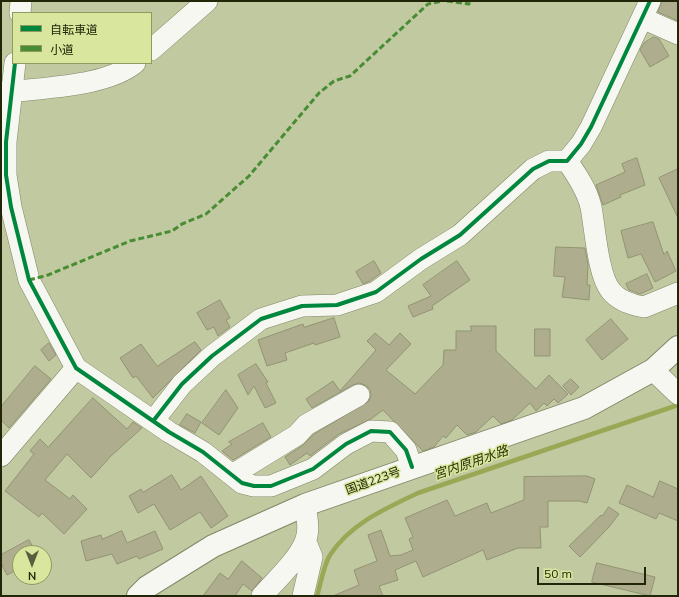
<!DOCTYPE html>
<meta charset="utf-8">
<style>
body{margin:0}
#map{position:relative;width:679px;height:597px;overflow:hidden;background:#c1c9a1;font-family:Mulish,"Noto Sans JP",sans-serif}
canvas{display:block}
.frame{position:absolute;inset:0;border:2px solid #212608;pointer-events:none}
.legend{position:absolute;left:12px;top:12px;width:140px;height:52px;box-sizing:border-box;background:#d8e79d;border:1px solid #8f9a61;margin:0;padding:5px 7px;list-style:none;font-size:12px;color:#212608}
.legend li{display:flex;align-items:center;gap:8px;height:20px}
.legend b{width:20px;border:1px solid #8f9a61}
.north{position:absolute;left:12px;top:545px;width:40px;height:40px;box-sizing:border-box;background:#d8e79d;border:1px solid #8f9a61;border-radius:50%;rotate:180deg;font-size:11px;font-weight:700;line-height:16px;text-align:center;color:#212608}
.north::after{content:'';display:block;margin:auto;width:14px;height:18px;background:#595f3e;clip-path:polygon(50% 0,100% 100%,50% 72%,0 100%)}
.scale{position:absolute;left:537px;top:567px;width:109px;height:18px;box-sizing:border-box;border:2px solid #212608;border-top:0;padding-left:5px;font-size:12px;line-height:14px;white-space:nowrap;color:#212608;-webkit-text-stroke:3px #d8e79d;paint-order:stroke}
</style>
<div id="map">
<canvas width="679" height="597"></canvas>
<div class="frame"></div>
<ul class="legend">
<li><b style="height:5px;background:#00873e"></b>自転車道</li>
<li><b style="height:5px;background:#488d34"></b>小道</li>
</ul>
<div class="north">N</div>
<div class="scale">50 m</div>
</div>
<script>
const context = document.querySelector('canvas').getContext('2d');
context.lineJoin = 'round';
function trace(path, color, width, dash) {
  context.strokeStyle = color;
  context.lineWidth = width;
  context.lineCap = dash ? 'butt' : 'round';
  context.setLineDash(dash || []);
  context.stroke(path);
}
function paint(path, color) {
  context.fillStyle = color;
  context.fill(path, 'evenodd');
}
function drawText(font, color, halo, rows, align = 'center') {
  context.font = font + ' Mulish,"Noto Sans JP",sans-serif';
  context.lineWidth = 3;
  context.setLineDash([]);
  context.textBaseline = 'middle';
  context.strokeStyle = halo;
  context.fillStyle = color;
  for (const [text, x, y, turn = 0] of rows) {
    context.save();
    context.translate(x, y);
    context.rotate((+turn || 0) * Math.PI / 180);
    context.textAlign = isNaN(turn) ? turn : align;
    if (halo) context.strokeText(text, 0, 0);
    context.fillText(text, 0, 0);
    context.restore();
  }
}
trace(new Path2D(`
 M317,596C321,583 323,567 330,555C350,524 386,508 418,493L675,406`), '#9aa855', 4.5);
const building = new Path2D(`
 M663,1H678V21L658,12Z
 M654,37L659,39L669,56L650,67L640,50L644,43Z
 M637,158L645,185L620,195L621,197L603,205L596,185L625,172L622,164Z
 M678,169V218L659,178Z
 M653,222L664,255L667,251L676,271L655,282L641,254L628,258L621,231Z
 M556,247L585,248L588,265L587,285H590L589,300L562,297L565,277L554,276Z
 M374,261L381,273L370,281L363,284L356,272Z
 M457,261L470,280L432,306L433,309L413,317L408,306L431,296L423,285Z
 M647,274L653,288L640,294L629,290L626,284Z
 M220,300L230,318L226,320L230,327L218,336L214,327L207,330L197,313Z
 M334,318L340,337L315,345L314,343L285,353L287,360L267,366L258,340L303,324L304,327Z
 M611,319L628,339L602,360L586,340Z
 M471,326H496V351L536,389L549,375L568,394L558,403L554,399L547,406L544,403L536,411L530,403L512,420L501,424L493,416L476,432L467,435L457,425L446,438L443,436L434,447L423,451L383,410L371,419L339,434L310,456L307,453L290,465L285,457L303,445L314,434L369,401L371,395L370,389L365,385L359,383L353,385L312,408L306,399L333,381L340,391L376,350L367,341L375,333L389,345L400,333L411,344L386,370L415,394L443,365L444,350H456V331H471Z
 M535,329H550V356H535Z
 M195,342L201,350L153,398L136,376L133,378L120,358L141,344L157,366Z
 M49,343L56,355L49,361L41,350Z
 M256,364L268,382L266,383L276,403L265,408L254,386L248,395L238,375Z
 M35,366L51,379L9,428L1,420V407Z
 M571,379L579,387L571,395L563,386Z
 M226,390L238,408L219,435L202,423Z
 M93,398L127,429L133,422L142,428L111,456L91,478L67,454L45,480L70,499L73,495L87,509L64,534L42,513L39,517L5,491L34,454L30,451L40,439L48,447Z
 M187,414L201,422L195,433L180,425Z
 M263,423L271,437L233,460L222,451L232,444L229,442Z
 M172,475L181,490L201,476L228,516L211,528L200,512L170,530L154,504L138,513L129,496L141,489L143,492Z
 M587,476L595,479L587,503L579,501H548V527H540L541,548H518L487,560L483,550L423,577L416,561L395,570L398,580L379,586L383,596H333L359,585L354,570L377,561L368,535L381,530L390,556L401,555L413,550L409,539L413,537L405,518L447,500L455,516L487,503L491,513L524,500V477Z
 M660,481L678,489V521L659,513L656,519L619,503L627,485L653,497Z
 M609,507L619,514L609,527L580,557L569,546L601,515L602,516Z
 M122,531L127,543L155,531L163,549L139,559L137,556L117,564L112,554L86,561L81,541L101,535L102,539Z
 M29,540L36,553H20V568L7,575L1,563V555Z
 M242,561L262,578L252,591L243,584L235,596H203L220,573L228,579Z
 M597,563L655,577L650,596L592,582Z`);
paint(building, '#aeae8e');
trace(building, '#929373', 1);
const minor = new Path2D(`
 M20,13L21,1
 M642,18L678,34
 M151,50L207,1
 M15,63L6,142V175L11,207L29,280L76,368L169,432L203,452L242,483L254,486H271L313,469L346,444L371,431L390,432L406,450L412,467
 M1,92H11C47,87 107,86 135,63
 M567,161C577,175 587,190 591,207C595,228 598,276 611,291C619,301 632,305 644,307L678,293
 M653,370L678,394
 M154,420L182,384L212,356L261,319L302,306L337,305L376,292L421,259L460,235L533,169L549,161H567L581,144L591,127L650,1
 M1,456L76,368
 M232,475L297,435L306,425L359,395
 M262,596C275,581 298,560 305,542C310,531 307,517 305,505
 M303,596L312,557L306,542`);
const highway = new Path2D(`
 M138,596L147,587L213,546L305,505L584,408L653,370L678,347`);
trace(minor, '#818767', 22);
trace(highway, '#818767', 24);
trace(minor, '#f6f7f1', 21);
trace(highway, '#f6f7f1', 22);
trace(new Path2D(`
 M447,1L469,4V1
 M29,280L48,275L130,241L172,231L182,224L206,214L249,176L319,93L334,81L350,76L428,4L443,1`), '#488d34', 3, [6, 3]);
trace(new Path2D(`
 M15,63L6,142V175L11,207L29,280L76,368L169,432L203,452L242,483L254,486H271L313,469L346,444L371,431L390,432L406,450L412,467
 M154,420L182,384L212,356L261,319L302,306L337,305L376,292L421,259L460,235L533,169L549,161H567L581,144L591,127L650,1`), '#00873e', 4);
drawText('12px', '#212608', '#d8e79d', [
 ["国道223号",373,481,-20]
]);
drawText('italic 13px', '#2b3106', '#d8e79d', [
 ["宮内原用水路",471,463,-19]
]);
</script>
